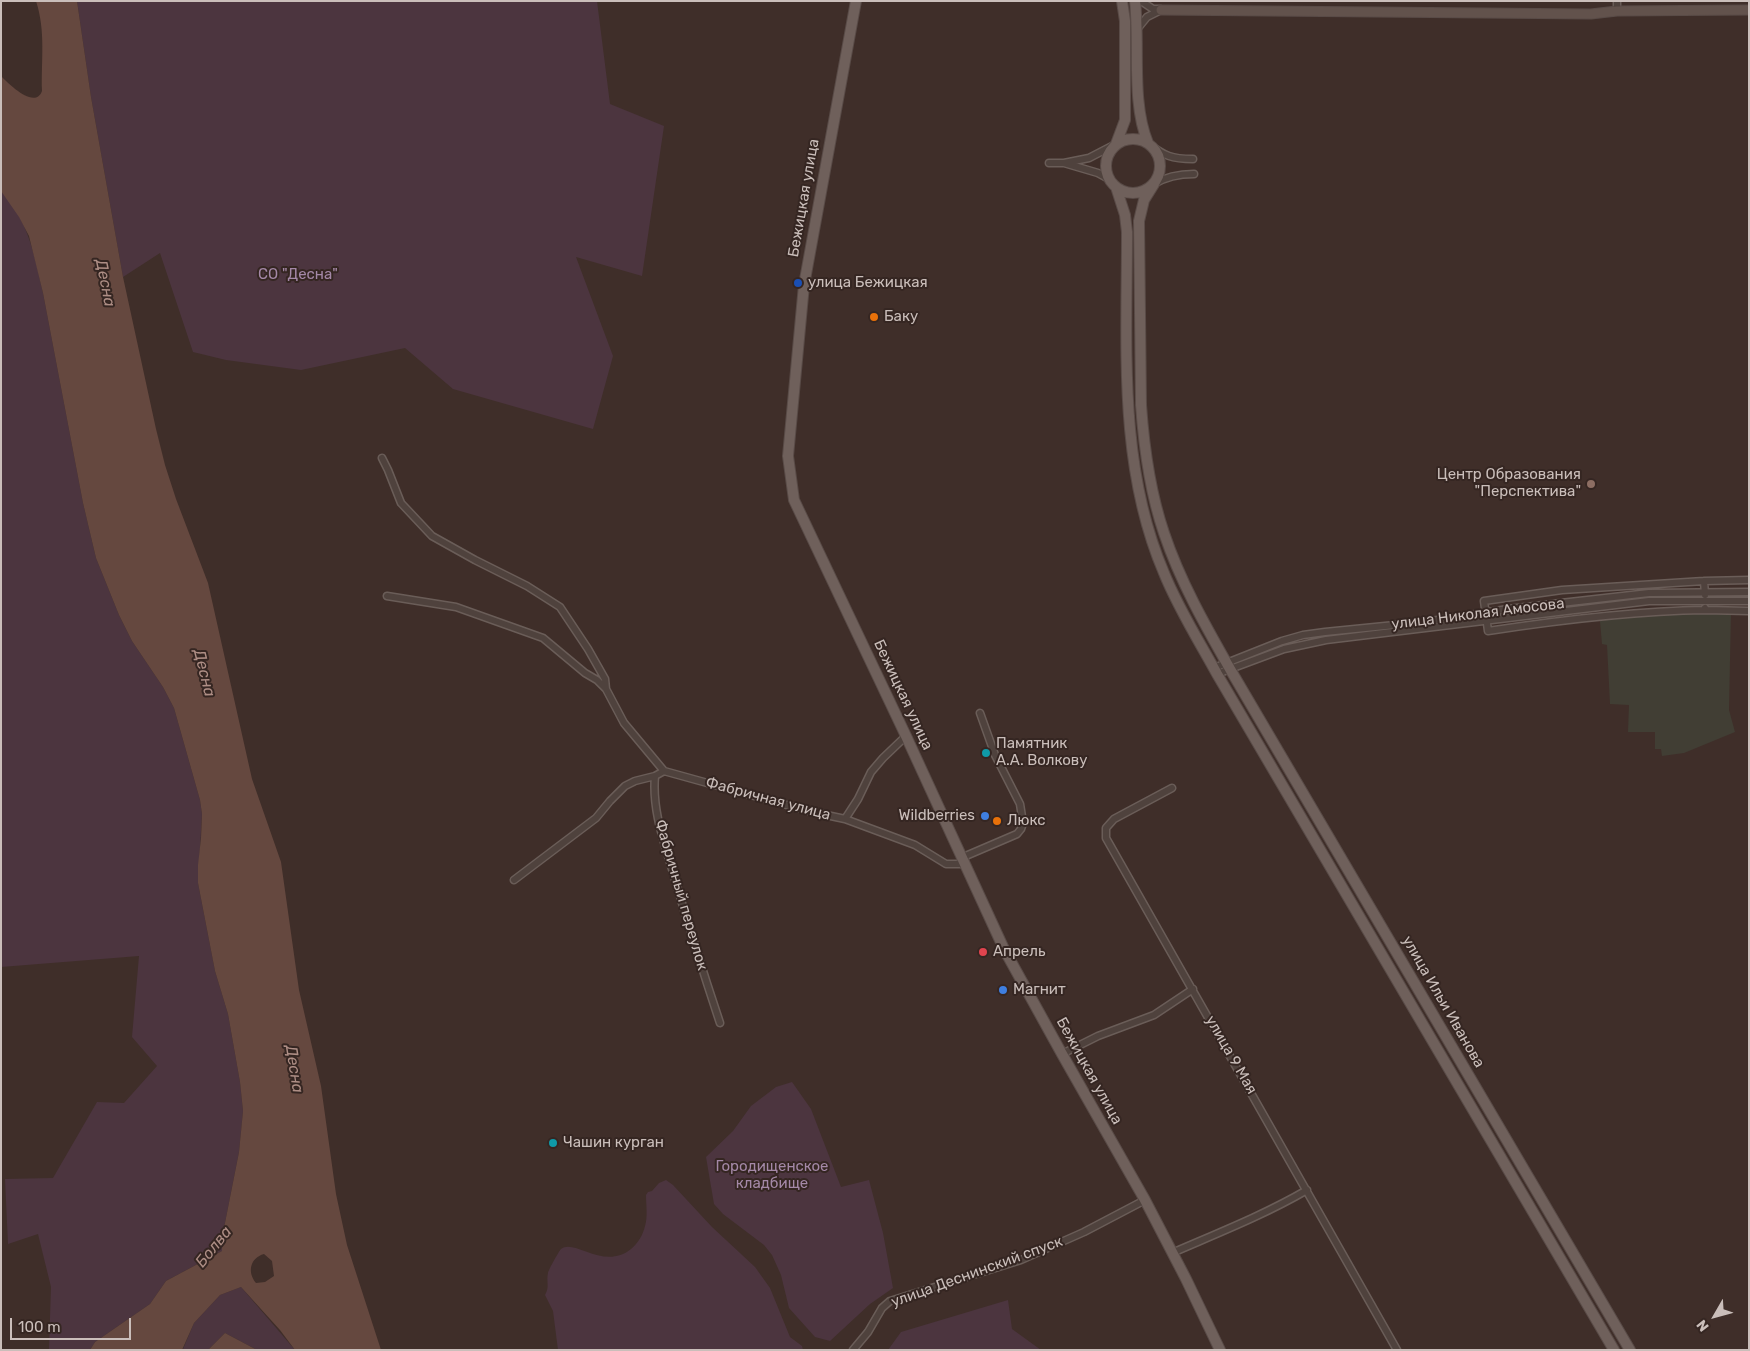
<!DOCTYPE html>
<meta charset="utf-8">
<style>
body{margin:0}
#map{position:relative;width:1750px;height:1351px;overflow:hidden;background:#3f2e29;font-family:Rubik,sans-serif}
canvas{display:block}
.frame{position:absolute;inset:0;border:2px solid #cabeba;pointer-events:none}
.north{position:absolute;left:1690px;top:1291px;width:50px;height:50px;-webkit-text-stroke:4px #352622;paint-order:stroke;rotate:232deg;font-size:14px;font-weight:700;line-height:20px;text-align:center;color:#cabeba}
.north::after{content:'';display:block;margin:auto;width:18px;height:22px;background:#cabeba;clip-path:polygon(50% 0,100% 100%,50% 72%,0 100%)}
.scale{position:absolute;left:10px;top:1318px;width:121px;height:22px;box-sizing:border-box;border:2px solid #cabeba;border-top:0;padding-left:6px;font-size:15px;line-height:18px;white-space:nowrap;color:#cabeba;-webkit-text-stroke:4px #352622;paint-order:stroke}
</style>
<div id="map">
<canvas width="1750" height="1351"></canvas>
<div class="frame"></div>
<div class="north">N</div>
<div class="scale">100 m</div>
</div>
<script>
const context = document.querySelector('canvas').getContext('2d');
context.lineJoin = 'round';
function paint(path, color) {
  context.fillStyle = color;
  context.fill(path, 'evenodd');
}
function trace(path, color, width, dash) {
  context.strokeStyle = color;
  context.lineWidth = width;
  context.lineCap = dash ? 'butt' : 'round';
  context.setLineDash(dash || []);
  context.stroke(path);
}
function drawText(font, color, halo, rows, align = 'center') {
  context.font = font + ' Rubik,sans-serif';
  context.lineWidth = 4;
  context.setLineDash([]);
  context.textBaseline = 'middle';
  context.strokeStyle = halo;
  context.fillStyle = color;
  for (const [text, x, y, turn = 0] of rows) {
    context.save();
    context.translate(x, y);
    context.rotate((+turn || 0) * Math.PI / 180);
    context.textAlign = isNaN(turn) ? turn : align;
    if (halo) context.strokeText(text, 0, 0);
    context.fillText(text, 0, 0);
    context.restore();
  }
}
paint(new Path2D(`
 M1731,611L1729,710L1735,732L1684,753L1662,756L1661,749H1655V732H1628L1629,705L1610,704L1607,645L1602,644L1600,621L1626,616Z`), '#413e34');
paint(new Path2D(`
 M77,1H597L610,104L664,126L642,276L576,257L613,356L593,429L453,389L405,348L301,370L226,360L193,352L160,253L123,277L91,97Z
 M1,191C28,219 35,257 43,293L83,503L96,558L119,615L132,641L163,687L174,708L200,800L202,814L198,883L215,971L228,1014L240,1082L243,1111L239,1152L222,1238V1251L166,1281L150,1304L95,1342L90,1350H49L51,1287L38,1234L8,1244L5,1179L53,1178L97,1102L124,1103L157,1066L132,1037L139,956L1,967Z
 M792,1082L811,1109L841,1187L869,1180L883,1233L893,1288L870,1304L830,1341L815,1337L789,1308L781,1275L772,1255L764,1245L723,1214L714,1204L706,1157L733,1131L751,1106L776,1087Z
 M666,1180L673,1185L712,1227L755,1267L770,1288L790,1337L802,1346L803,1350H558L553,1311L545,1295C550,1287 546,1281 548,1273C549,1269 559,1251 561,1249C574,1238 604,1271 631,1249C638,1243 643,1235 645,1226C648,1217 646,1205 646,1195L648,1192L652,1191L659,1183Z
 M241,1287L295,1350H257L225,1333L208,1350L183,1349L194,1323L220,1295Z
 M1008,1300L1012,1329L1041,1350H888L901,1332Z`), '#4c353f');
paint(new Path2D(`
 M36,1H77L91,97L123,277L156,429L165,465L176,499L208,583L252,779L281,862L299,990L321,1086L336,1194L347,1245L381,1350H295L280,1330L241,1287L220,1295L194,1323L182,1350H90L95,1342L150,1304L166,1281L222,1251V1238L239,1152L243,1111L240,1082L228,1014L215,971L198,883V865L201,838L202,814L200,800L174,708L163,687L132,641L119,615L96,558L83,503L43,293L29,236L19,217L1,191V76C9,84 35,110 42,91C41,60 46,32 36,1ZM264,1254L272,1261L274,1276L265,1282L256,1283C247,1272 250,1258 264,1254Z
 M225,1333L257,1350H208Z`), '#65483f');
const street = new Path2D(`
 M1141,1L1153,9H1160
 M1617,1V11
 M1138,28L1147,17L1161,10
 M1148,143C1164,156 1172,159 1193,159
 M1049,163H1064
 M1109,179L1098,173L1064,163L1089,158L1116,144
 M1154,184C1167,176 1179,174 1194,174
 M382,458L388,470L401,503L432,536L475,560L527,586L560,607L588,649L605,679L606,689L624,723L664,771L812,812L845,819L915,845L946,864H964
 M1704,581L1562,590L1484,601L1488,631C1560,620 1632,611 1706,610
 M1705,595L1704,581L1749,580
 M387,596L456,607L543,638L585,673L597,680L606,689
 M1705,608L1706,610L1749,611
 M1214,668L1282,641L1303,635L1325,632L1425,622L1508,609L1649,593L1749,592
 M1217,674L1284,649L1326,640L1649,601H1749
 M664,771L655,776C652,808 663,839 672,869C687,921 703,972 720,1023
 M1172,788L1114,819L1106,828V838L1397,1350
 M845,819L858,799L871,772L883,758L906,736
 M961,858L1017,834L1021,829L1023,823L1020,804L995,755L980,713
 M514,880L596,818L610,801L625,786L635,781L655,776
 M1062,1054L1098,1036L1154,1015L1193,989
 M1172,1253C1218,1233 1264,1215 1307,1190
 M853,1350L868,1332L882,1308L890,1301L1021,1260L1084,1232L1145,1200`);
const secondary = new Path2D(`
 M1161,10L1591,14L1617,11L1749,10`);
const primary = new Path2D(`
 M856,1L804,285L788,456L794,500L906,736L1004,949L1062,1054L1145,1200L1186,1279L1220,1350
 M1135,1C1140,46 1131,102 1148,143
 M1106 166a27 27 0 1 1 54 0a27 27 0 1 1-54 0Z
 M1116,144L1125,120V21L1122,1
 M1154,184L1144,200L1139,221L1141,405C1144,448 1150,492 1164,533C1180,581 1205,625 1230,669L1630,1350
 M1116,187L1125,215L1127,232C1127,347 1118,466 1164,573C1178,608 1199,641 1217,674L1614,1350`);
trace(street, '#6a5d58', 9);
trace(secondary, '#594b47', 11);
trace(primary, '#594b47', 12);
trace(street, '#4f423d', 6);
trace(secondary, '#62524c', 9);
trace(primary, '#6f605b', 10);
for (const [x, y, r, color] of [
 [798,283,5,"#1a4fb4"],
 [874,317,5,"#e8710a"],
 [1591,484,5,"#8d6e63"],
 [986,753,5,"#0f9aa8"],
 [985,816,5,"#3f7fe0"],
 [997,821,5,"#e8710a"],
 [983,952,5,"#e0444e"],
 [1003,990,5,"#3f7fe0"],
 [553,1143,5,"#0f9aa8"]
]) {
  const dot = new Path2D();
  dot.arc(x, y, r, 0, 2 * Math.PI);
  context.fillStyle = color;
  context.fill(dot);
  trace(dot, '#352622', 2);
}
drawText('15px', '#cabeba', '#352622', [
 ["Бежицкая улица",804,198,-80],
 ["улица Николая Амосова",1478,614,-7],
 ["Бежицкая улица",903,695,65],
 ["Фабричная улица",768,799,15],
 ["Фабричный переулок",681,895,74],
 ["улица Ильи Иванова",1443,1002,60],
 ["улица 9 Мая",1231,1055,60],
 ["Бежицкая улица",1089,1071,61],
 ["улица Деснинский спуск",977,1272,-20]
]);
drawText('15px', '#a488a7', '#352622', [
 ["СО \"Десна\"",298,275],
 ["Городищенское",772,1167],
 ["кладбище",772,1184]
]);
drawText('15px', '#cabeba', '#352622', [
 ["улица Бежицкая",808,283],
 ["Баку",884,317],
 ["Центр Образования",1581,475,"right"],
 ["\"Перспектива\"",1581,492,"right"],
 ["Памятник",996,744],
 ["А.А. Волкову",996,761],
 ["Wildberries",975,816,"right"],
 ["Люкс",1007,821],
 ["Апрель",993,952],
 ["Магнит",1013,990],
 ["Чашин курган",563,1143]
], 'left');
drawText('italic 16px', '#ae8e85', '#352622', [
 ["Десна",105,283,79],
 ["Десна",204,673,76],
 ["Десна",294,1069,81],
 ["Болва",214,1247,-51]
]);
</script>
